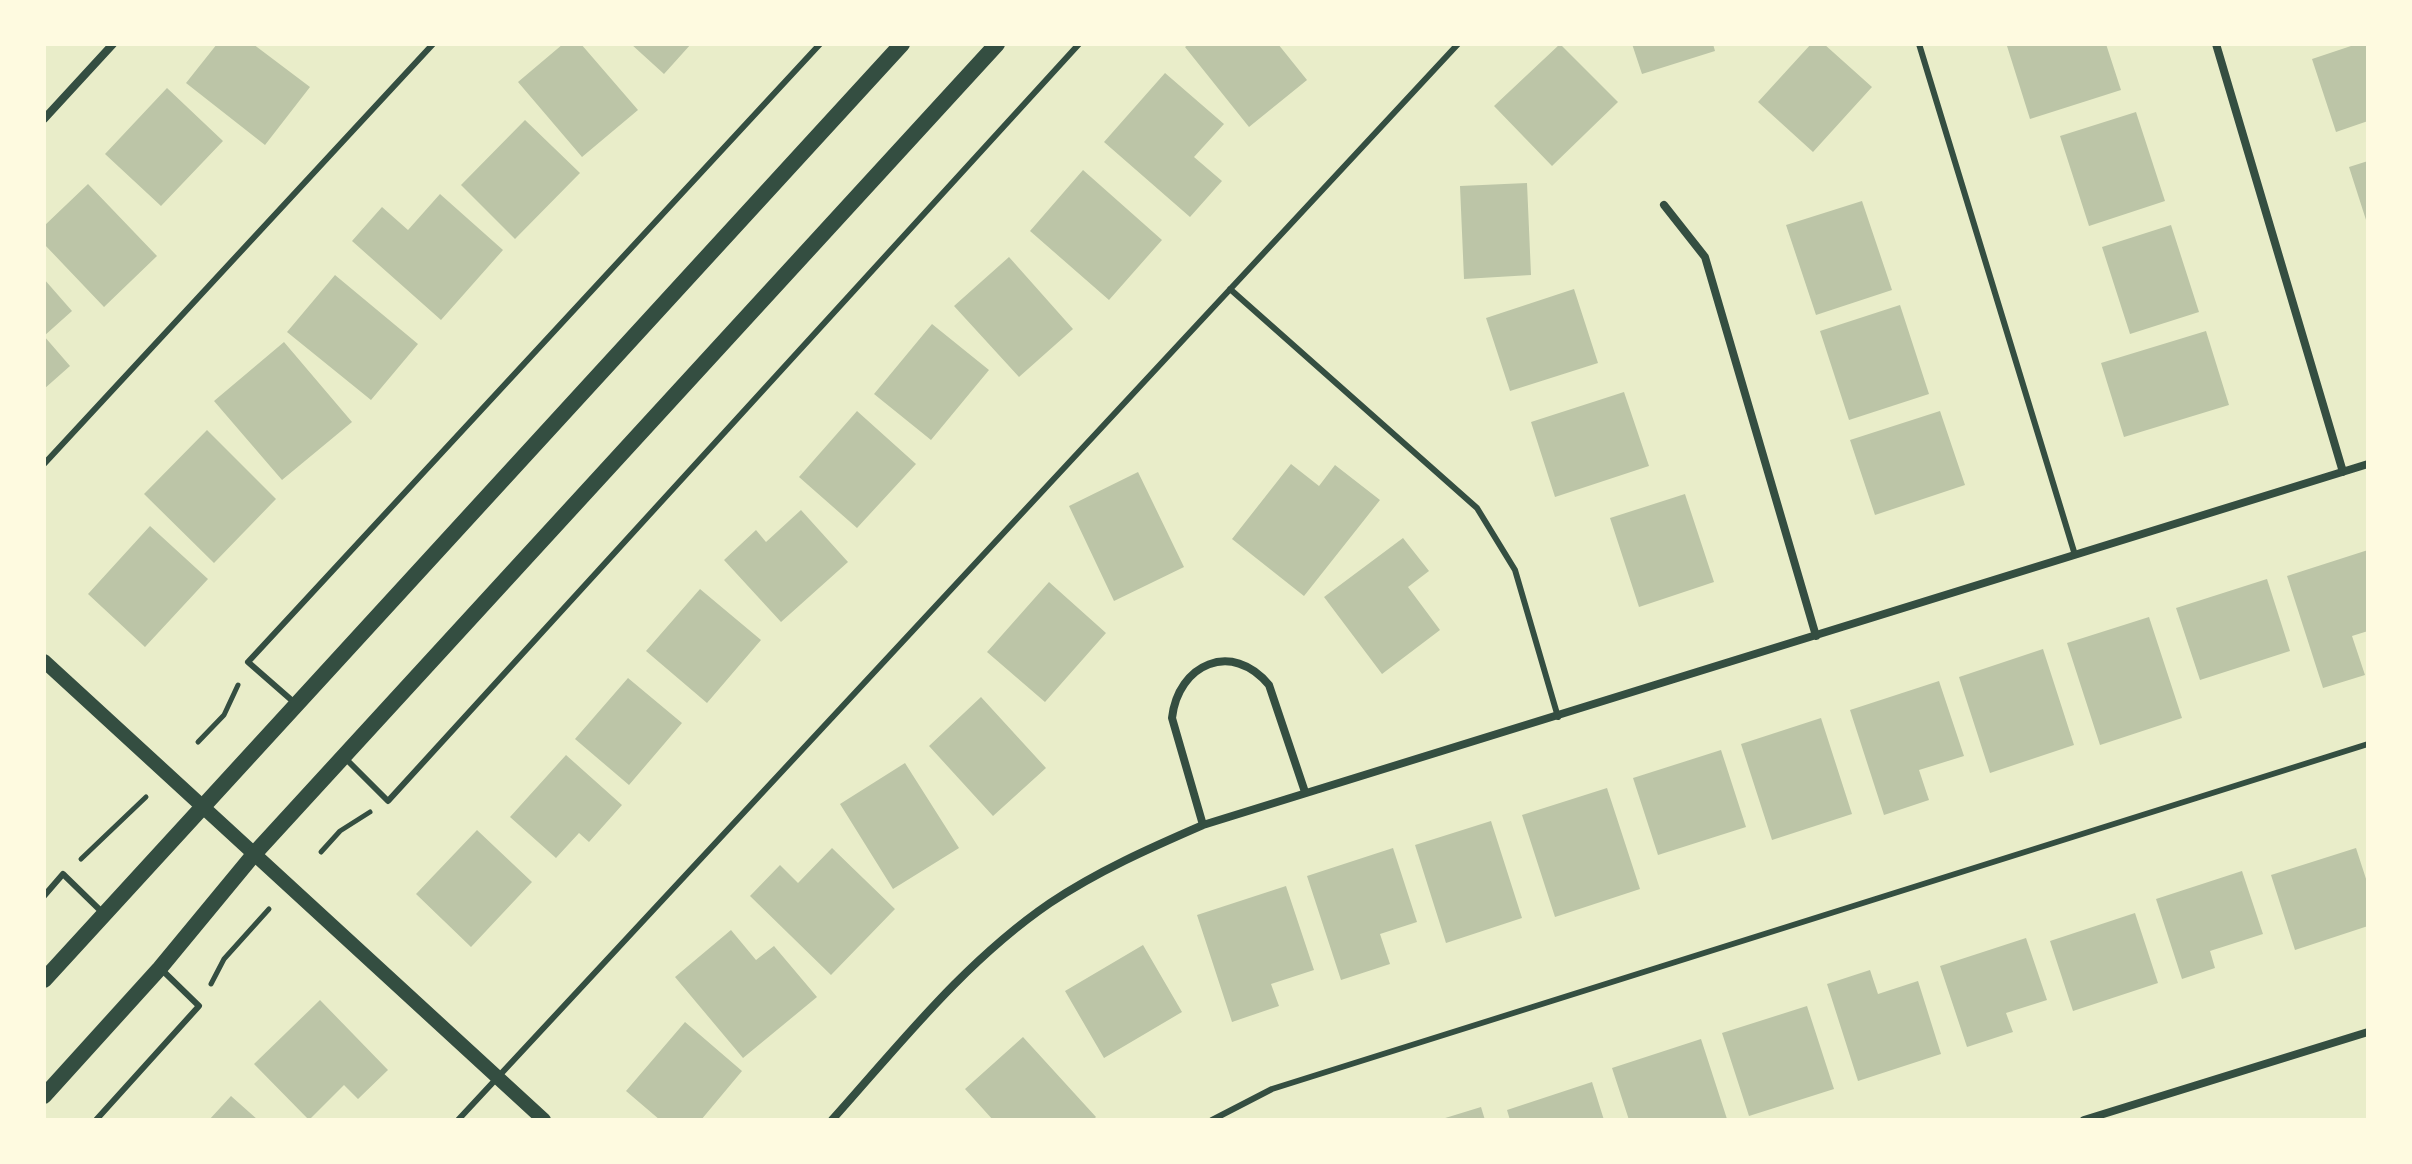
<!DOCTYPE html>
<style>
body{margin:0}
#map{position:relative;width:2412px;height:1164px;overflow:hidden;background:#e9edc9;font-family:"Asap Condensed",sans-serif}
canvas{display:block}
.frame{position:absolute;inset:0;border:46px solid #fefae0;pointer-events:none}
</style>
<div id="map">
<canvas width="2412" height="1164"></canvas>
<div class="frame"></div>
</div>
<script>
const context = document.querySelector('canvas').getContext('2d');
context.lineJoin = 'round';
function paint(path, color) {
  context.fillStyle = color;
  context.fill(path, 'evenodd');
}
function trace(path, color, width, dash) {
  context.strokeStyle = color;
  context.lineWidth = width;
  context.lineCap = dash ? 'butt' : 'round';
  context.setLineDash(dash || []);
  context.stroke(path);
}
paint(new Path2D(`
 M217,44H253L310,87L265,145L186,83Z
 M563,44H581L638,110L582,157L518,82Z
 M631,44H691L664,74Z
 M1189,44H1278L1307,80L1249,127L1185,47Z
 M1560,44L1618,102L1552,166L1494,106Z
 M1632,44H1713L1715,51L1642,74Z
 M1811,44H1824L1872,87L1813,152L1758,102Z
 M2013,44H2106L2121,90L2030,119L2007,46Z
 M2357,44H2368V121L2336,132L2312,59Z
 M1165,73L1224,124L1194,157L1222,181L1190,217L1104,142Z
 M167,88L223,141L161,206L105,154Z
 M2136,112L2165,201L2089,226L2060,136Z
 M525,120L580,173L515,239L461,185Z
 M2368,161V223H2367L2349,167Z
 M1083,170L1162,240L1109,300L1030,231Z
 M1527,183L1531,275L1464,279L1460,186Z
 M88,184L157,256L104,307L44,244V226Z
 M440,194L503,250L441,320L352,241L382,207L408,230Z
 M1862,201L1892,290L1816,315L1786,225Z
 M2171,225L2199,312L2130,334L2102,247Z
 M1009,257L1073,329L1019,377L954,306Z
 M335,275L418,344L371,400L287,332Z
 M44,279L72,311L44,336L70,366L44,389Z
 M1574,289L1598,363L1510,391L1486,318Z
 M1900,305L1929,394L1849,420L1820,331Z
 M932,324L989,370L931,440L874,394Z
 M2206,331L2229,405L2124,437L2101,363Z
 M284,342L352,422L282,480L214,401Z
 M1624,392L1649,466L1555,497L1531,422Z
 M857,411L916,464L857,528L799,477Z
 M1940,411L1965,485L1875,515L1850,440Z
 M207,430L276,499L214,563L144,494Z
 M1291,464L1319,486L1335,465L1380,500L1304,596L1232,539Z
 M1138,472L1184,567L1114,601L1069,506Z
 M1685,494L1714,582L1639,607L1610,518Z
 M801,510L848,562L781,622L724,560L756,530L766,542Z
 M150,526L208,579L145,647L88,594Z
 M1403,538L1429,571L1408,587L1440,630L1382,674L1324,597Z
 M2368,550V631L2352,636L2365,675L2323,688L2287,576Z
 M2267,579L2290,651L2200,680L2176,608Z
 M1049,582L1106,633L1045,702L987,652Z
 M700,589L761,640L707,703L646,651Z
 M2149,617L2182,718L2100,745L2067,643Z
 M2043,649L2074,745L1990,773L1959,677Z
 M628,678L682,723L629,785L575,739Z
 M1939,681L1964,756L1919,770L1929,800L1884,815L1850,710Z
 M981,697L1046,768L993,816L929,746Z
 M1821,718L1852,814L1772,840L1741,744Z
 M1721,750L1746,827L1658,855L1633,778Z
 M566,755L622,805L589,842L579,833L556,858L510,817Z
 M905,763L959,848L893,889L840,804Z
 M1607,788L1640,889L1555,917L1522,815Z
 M1491,821L1522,918L1446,943L1415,845Z
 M477,830L532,882L471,947L416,894Z
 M832,848L895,909L831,975L750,896L780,865L798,883Z
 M1393,848L1417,922L1380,934L1390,964L1341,980L1307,876Z
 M2356,848L2368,885V926L2295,950L2271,875Z
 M2242,871L2263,934L2210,951L2215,968L2182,979L2156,899Z
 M1286,886L1314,970L1271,984L1279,1006L1232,1022L1197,915Z
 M2135,913L2158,983L2073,1011L2050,941Z
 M731,930L756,960L774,946L817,997L743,1058L675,977Z
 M2026,938L2047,1000L2006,1013L2013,1032L1967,1047L1940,966Z
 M1143,945L1182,1012L1104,1058L1065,991Z
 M1870,970L1878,994L1918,981L1941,1054L1858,1081L1827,984Z
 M320,1000L388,1070L358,1099L344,1085L309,1120L254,1064Z
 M1807,1006L1834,1089L1749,1116L1722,1033Z
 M685,1022L742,1071L701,1120H660L626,1091Z
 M1023,1037L1096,1117L1093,1120H993L965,1089Z
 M1701,1039L1727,1119L1629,1120L1612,1068Z
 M1592,1082L1604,1120H1510L1507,1110Z
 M231,1096L258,1120H209Z
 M1481,1107L1485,1120H1442V1119Z`), '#bcc5a7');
trace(new Path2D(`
 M198,742L224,715L238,685
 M321,852L340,831L370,812
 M81,859L146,797
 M211,984L224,959L269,909`), '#344e41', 5);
trace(new Path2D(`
 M1919,44L2075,555
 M1230,289L1477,508L1515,570L1558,717
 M44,464L433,44
 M296,704L248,662L820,44
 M346,759L388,801L1079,44
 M44,896L63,874L103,913
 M96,1120L199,1006L160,968
 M458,1120L1458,44
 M1212,1120L1272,1089L2368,744`), '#344e41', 6);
trace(new Path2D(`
 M2216,44L2343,472
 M44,119L113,44
 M1664,205L1705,257L1816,636
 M1203,825L1172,718C1178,664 1232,640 1269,685L1305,792
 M832,1120C900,1044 965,961 1050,903C1098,871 1150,848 1203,825L2368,464
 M2084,1120L2368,1032`), '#344e41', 8);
trace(new Path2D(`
 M44,661L544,1120`), '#344e41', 14);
trace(new Path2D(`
 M44,980L902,44
 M44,1096L160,968L255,853L997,44`), '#344e41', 16);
</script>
